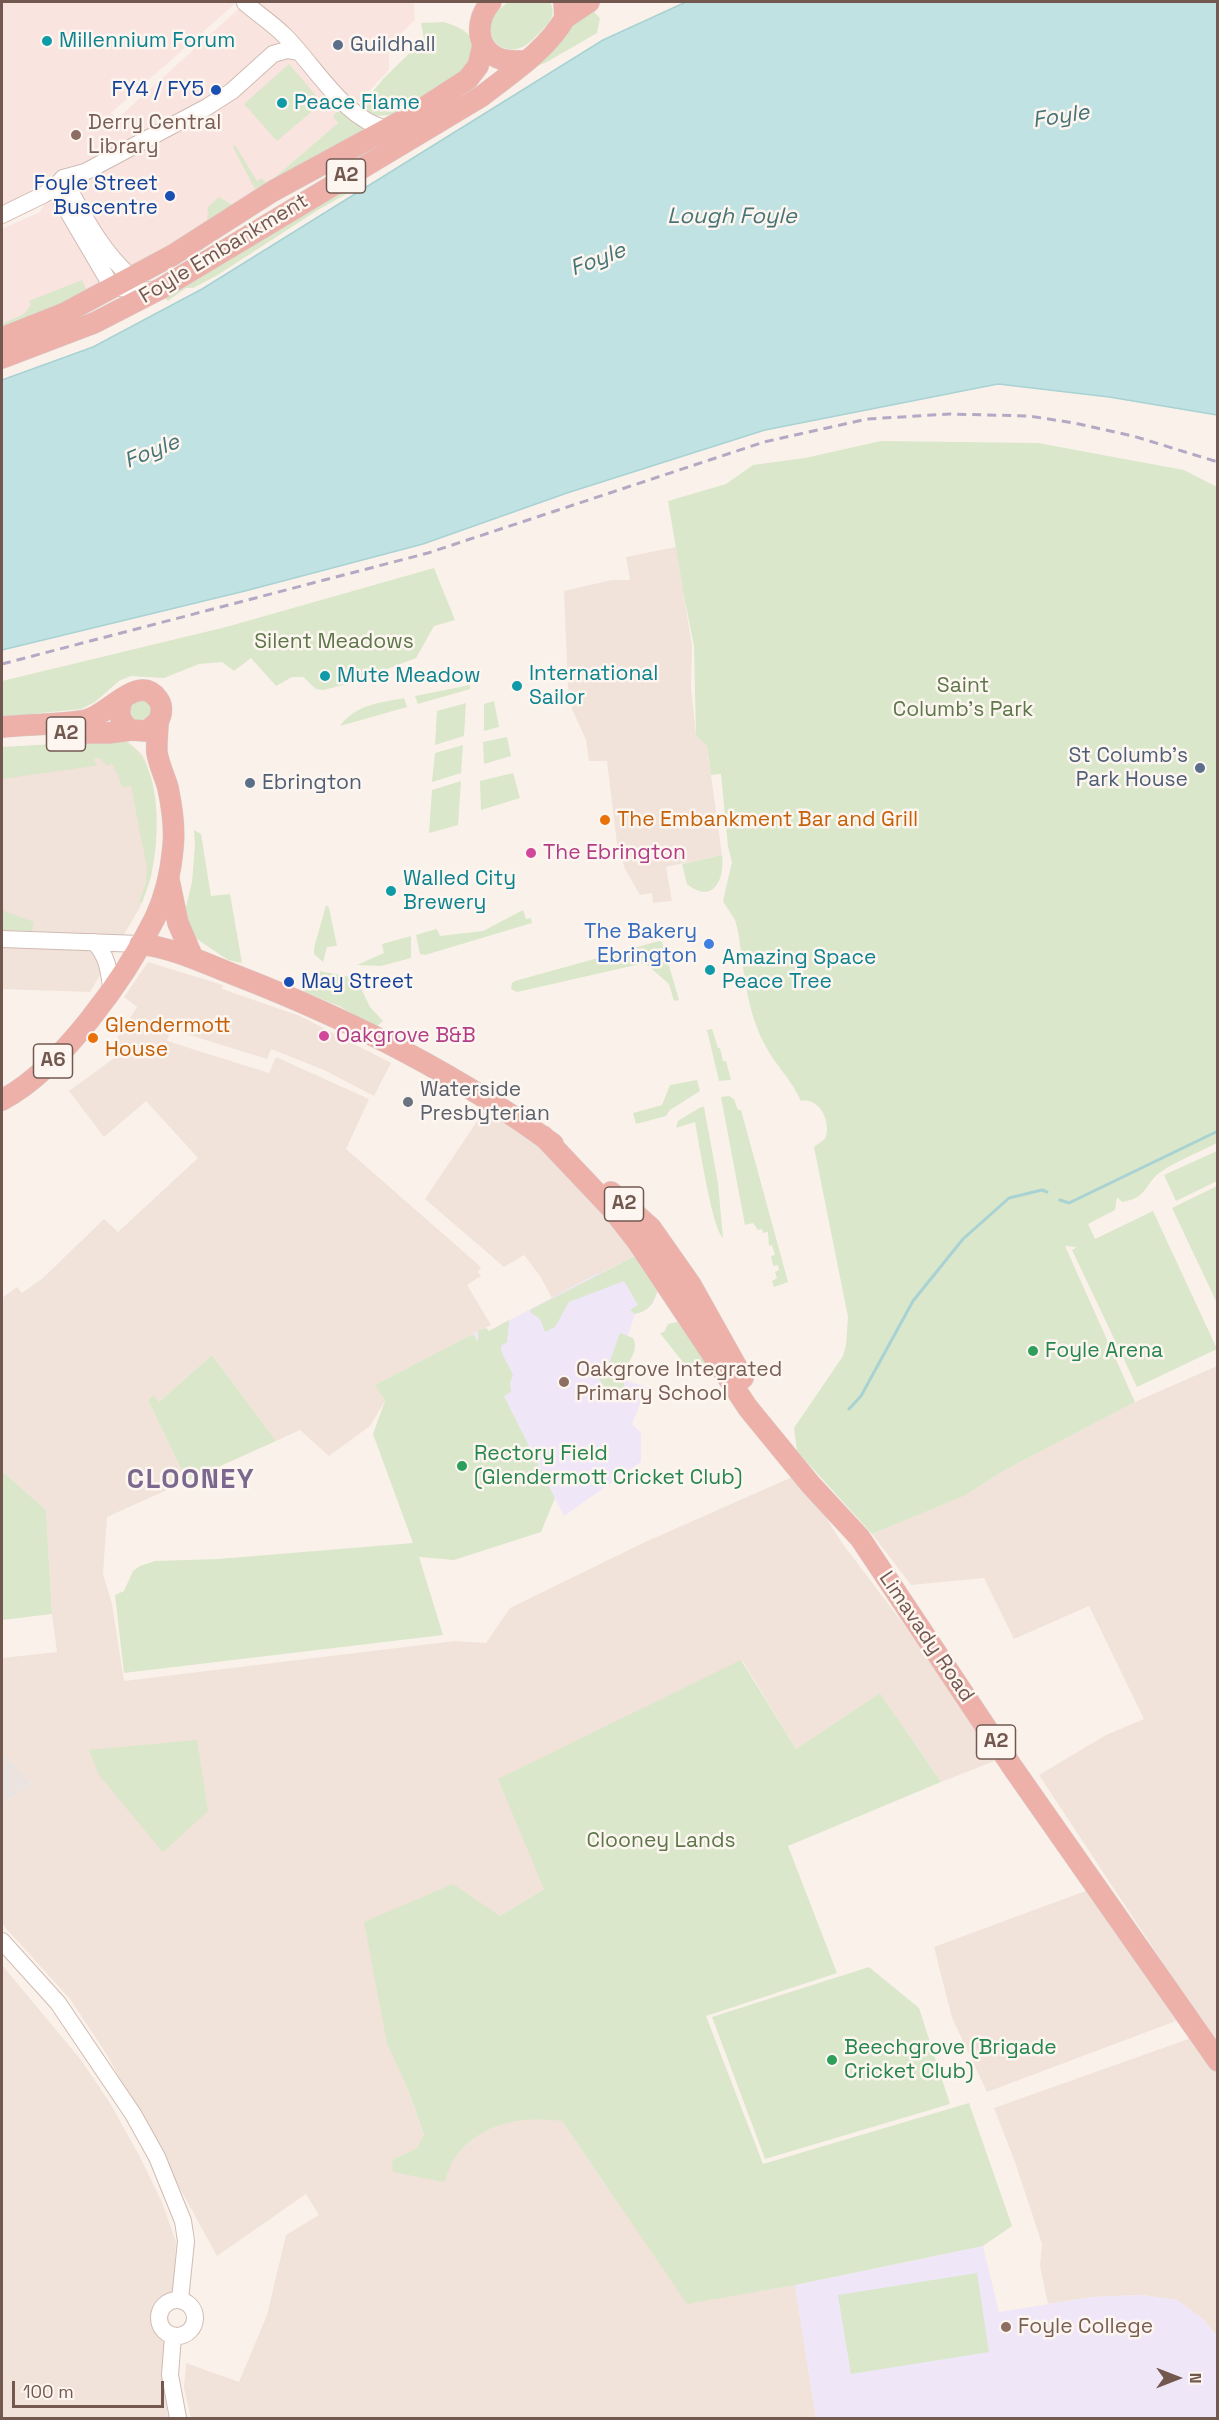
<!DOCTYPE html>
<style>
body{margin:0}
#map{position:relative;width:1219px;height:2420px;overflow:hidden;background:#faf2ea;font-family:"Space Grotesk",sans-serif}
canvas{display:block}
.frame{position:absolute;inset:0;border:3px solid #735850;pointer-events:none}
.north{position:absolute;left:1147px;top:2348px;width:60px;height:60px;-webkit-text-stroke:4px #fdf6f0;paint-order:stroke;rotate:90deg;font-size:16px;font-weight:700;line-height:24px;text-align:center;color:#735850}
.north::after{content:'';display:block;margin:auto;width:21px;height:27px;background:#735850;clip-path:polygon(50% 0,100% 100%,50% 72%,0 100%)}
.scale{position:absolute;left:12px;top:2381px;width:152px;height:27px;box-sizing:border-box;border:3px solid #735850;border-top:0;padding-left:8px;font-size:18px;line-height:21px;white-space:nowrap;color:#735850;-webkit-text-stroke:4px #fdf6f0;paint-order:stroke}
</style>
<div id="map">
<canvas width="1219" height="2420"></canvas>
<div class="frame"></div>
<div class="north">N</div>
<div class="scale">100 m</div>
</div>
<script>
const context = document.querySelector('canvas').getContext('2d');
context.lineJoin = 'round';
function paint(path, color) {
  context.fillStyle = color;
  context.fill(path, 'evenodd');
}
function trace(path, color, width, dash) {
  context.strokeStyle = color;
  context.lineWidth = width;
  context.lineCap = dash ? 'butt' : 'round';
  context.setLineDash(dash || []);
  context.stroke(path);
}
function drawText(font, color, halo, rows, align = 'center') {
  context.font = font + ' "Space Grotesk",sans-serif';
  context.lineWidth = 5;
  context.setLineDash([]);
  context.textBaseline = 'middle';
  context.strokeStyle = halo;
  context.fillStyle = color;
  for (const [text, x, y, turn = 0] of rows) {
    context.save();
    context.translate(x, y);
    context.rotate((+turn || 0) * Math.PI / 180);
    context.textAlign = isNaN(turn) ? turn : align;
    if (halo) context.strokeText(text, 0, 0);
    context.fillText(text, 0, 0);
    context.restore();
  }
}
paint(new Path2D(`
 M676,547L692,646L691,688L696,735L707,746L722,855L666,867L672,901L653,903L652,893L640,895L625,869L617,844L607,761H589L586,740L572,709L568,688L564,591L612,580H630L626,557Z
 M128,742L142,754L146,762L155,799V850L151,877L139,909L90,992L2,989V747Z
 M148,962L223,985L222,989L300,1016L391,1063L374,1096L324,1070L271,1049L267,1059L183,1033L174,1020L167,1041L269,1073L276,1057L369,1099L346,1149L481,1267L478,1272L481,1276L467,1285L491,1325L375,1385L385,1401L370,1426L329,1456L300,1430L276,1441L212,1355L159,1402L148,1400L187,1481L107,1517L103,1574L112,1604L124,1681L455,1641L486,1643L510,1608L643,1543L799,1474L842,1543L905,1626L997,1760L941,1782L880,1693L796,1749L742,1660L544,1889L500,1916L408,2089L424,2136L417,2148L392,2160L454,2157L476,2135L505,2122L535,2117L562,2121L687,2303L795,2285L816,2418H191L184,2388L186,2363L239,2382L267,2315L286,2235L319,2215L306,2194L217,2256L107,2055L70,1999L2,1924V1804L32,1784L2,1752V1658L57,1652L52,1614L46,1510L2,1471V1298L17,1287L22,1293L43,1278L104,1219L118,1232L198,1158L146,1101L104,1137L69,1091L117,1056L114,1043L137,1007L124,997Z
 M484,1111L538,1145L639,1254L552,1298L540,1276L524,1255L504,1267L425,1199Z
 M1217,1366V2045L1039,1775L1106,1735L1144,1719L1089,1606L1014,1639L984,1578L911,1585L872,1534L964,1496L1005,1470L1135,1402Z
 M1091,1889L1176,2021L987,2092L952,2018L934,1947Z
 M2,1965L81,2060L110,2103L139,2155L162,2202L176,2242L174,2280L164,2351V2384L168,2418H2Z
 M1194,2037L1217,2073V2336L1202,2318L1177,2300L1142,2295L1092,2297L1048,2304L1040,2266L1042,2244L1015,2162L994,2108Z`), '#f1e3d9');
paint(new Path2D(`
 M2,2H237L111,113L117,119L246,2H414L415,20L389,45V70L339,122L267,184L111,283L2,324V229L40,212L54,184L2,208Z`), '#f9e4e0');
paint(new Path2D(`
 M2,1752L32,1784L2,1804Z`), '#eae3e0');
paint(new Path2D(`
 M598,1273L659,1287L653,1304L635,1314L614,1377L647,1387L632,1424L641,1433V1462L564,1516L473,1334L486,1328L489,1331Z
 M983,2246L999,2312L1092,2297L1142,2295L1177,2300L1202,2318L1217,2336V2418H816L795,2285Z`), '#efe7f7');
paint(new Path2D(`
 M508,2H550C556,15 551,21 542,30C535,37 529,45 520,48C501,55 485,37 492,19C495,12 502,7 508,2Z
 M589,12H594L600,18L597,33L545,63L524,71L572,23Z
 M444,22C474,32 479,40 468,71L392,115L371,116L359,108L383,79L424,39L421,23Z
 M289,64L322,103L277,141L244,104Z
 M338,111H342L370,128L267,185L255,189L233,147L235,145L257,181L262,178L267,184L338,123L333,116Z
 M359,174L364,184L318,210L216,276L193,288H186L168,301L164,297Z
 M219,197L232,205L207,223L208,207Z
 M82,280L88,294L2,330V324L24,314L31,305L29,301Z
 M881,441L1038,443L1184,470L1217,487V1143C1199,1152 1179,1160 1162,1171C1144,1183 1149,1198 1122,1202L1117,1197L1115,1210L1088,1224L1095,1239L1153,1211L1217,1349L1137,1387L1072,1250L1077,1247L1065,1246L1135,1402L1005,1470L964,1496L872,1534L797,1451L794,1428L843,1356L846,1345L848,1317L814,1147L825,1139C832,1123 820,1097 801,1101C792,1080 775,1065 765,1045C746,1010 744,970 738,931L735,920L723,901L732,862L728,847L721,774L711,775L707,746L696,735L694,646L684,596L668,501L726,484L753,465L805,458Z
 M434,568L455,620L434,626L416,658L347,684L323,690L316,689L303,677H292L276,686L251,658L234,671L222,662L199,664L164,678L131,676L119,681L95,702L81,709L2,717V681L226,627Z
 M470,685V689L418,704L415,696Z
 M137,697L152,705V718L133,725L126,706Z
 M404,698L407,707L340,726C356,704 380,703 404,698Z
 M494,701L499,727L484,731V704Z
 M466,703L464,736L435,745L437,711Z
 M507,737L511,756L484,764L483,742Z
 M122,740C164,757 160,839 151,876C149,885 145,894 142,903L139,902L146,883L147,868L131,786L122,787L118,774L114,770V766L111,764L107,766L100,758H95L94,761L97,765L93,766L2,779V747Z
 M463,745L461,773L432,782L435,753Z
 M513,773L520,798L481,810L480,781Z
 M461,781L458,825L429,833L432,790Z
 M194,830L201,834L211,896L230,894L242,963L228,960L191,935L185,911L192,882L195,846Z
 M722,855C725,880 713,905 687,884L682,864Z
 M326,905L329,908L337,946L327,947L323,962L314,954V948Z
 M2,910L34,922L32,931L2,930Z
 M523,910L526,919L531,918L532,923L425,955L420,954L416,935L437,929L440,936L483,931Z
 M411,936V958L381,966L357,965L384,953L382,944Z
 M659,941L662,942L679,1000L674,1001L669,984L645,963L517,992L511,989L512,983L515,981Z
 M319,971L356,978L370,1007L383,1021L376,1027L339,1006L302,991Z
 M712,1029L718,1048H720L723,1061H726L731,1080L719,1081L707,1030Z
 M697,1080L700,1091L670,1110L666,1116L636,1124L633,1113L662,1105L670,1085Z
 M729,1096L734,1099L738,1110H741L788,1282L774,1287L772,1281L777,1278L775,1272L779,1270L778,1265L773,1266L771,1256L775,1255L772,1245L769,1246L768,1232L763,1233L762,1229L758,1230L753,1223L745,1225L721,1097Z
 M701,1107H704L718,1183L723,1238C712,1228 699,1142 695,1122L676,1128L678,1121Z
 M1217,1151V1181L1176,1201L1164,1175Z
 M1217,1186V1303L1172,1208Z
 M639,1254L659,1287C654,1301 651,1311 635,1314L630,1310L638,1305L624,1281L569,1302L555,1327L545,1332L540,1319L531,1313L530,1310Z
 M509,1320L507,1342L501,1346C500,1355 510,1366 513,1375L510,1383L511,1392L504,1396L555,1498L541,1532L454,1560L419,1557L443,1635L124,1673L115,1595L124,1591L133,1571L140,1566L155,1561L218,1559L413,1543L373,1434L385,1401L375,1385L473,1334L478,1342V1331L486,1328L489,1331Z
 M677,1322L684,1324L711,1366L692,1374L660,1333L664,1332L668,1324Z
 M620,1333L633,1338C639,1350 630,1359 625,1370C622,1376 624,1383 625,1389L618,1395L608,1396L598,1376L604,1378Z
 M212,1355L276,1441L187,1481L148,1400L154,1395L159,1402Z
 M2,1471L46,1510L52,1614L2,1620Z
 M741,1660L796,1749L880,1693L941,1782L788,1846L837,1973L706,2016L763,2164L969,2103L1012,2226L983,2246L795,2285L687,2304L562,2121C522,2116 482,2122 456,2156C450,2163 448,2174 444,2182L393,2172L392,2160L417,2148L424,2135L408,2089L387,2043L364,1922L453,1884L500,1916L544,1889L498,1779Z
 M197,1740L208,1811L163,1852L99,1775L89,1750Z
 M869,1967L919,2008L950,2104L765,2159L712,2017Z
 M977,2273L989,2352L851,2374L838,2295Z`), '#dae7ca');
const water = new Path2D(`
 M686,2H1217V415L1109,397L998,384L765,430L567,493L423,544L245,591L2,650V380L93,347L202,289L603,40Z`);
paint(water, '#c1e2e2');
trace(water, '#a8d2d3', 1.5);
trace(new Path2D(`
 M1060,1200L1069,1203L1218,1131
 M849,1409L861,1396L913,1301L963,1239L1009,1198L1042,1190L1047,1192`), '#a8d2d3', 3);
const secondary = new Path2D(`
 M245,3C258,14 273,24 285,36C315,66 344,119 387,129
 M63,178C83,214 100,250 131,277
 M54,188L112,287L144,291L158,289
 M2,215L43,195L54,188L63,178L85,172L207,107L232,91L273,54L287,50L298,52
 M2,939L140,944
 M94,942C107,955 109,970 111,988
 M2,1941L58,2003L133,2114L157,2157L183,2221L186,2241L180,2300
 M159 2318a18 18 0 1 1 36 0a18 18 0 1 1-36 0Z
 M173,2336L170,2375L178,2418`);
const highway = new Path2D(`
 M491,2C476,19 474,47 498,58C507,62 518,61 527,61
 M565,18L589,2
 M2,338L65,313L173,255L273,191L411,116L468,79L478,66L483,45
 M2,358L94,323L162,288L482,96C511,73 546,51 565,18L564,2
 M2,727C29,724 59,725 86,720C109,715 138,672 158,699C163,706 162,714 158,722L147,731L131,730C120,723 117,713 122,701
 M69,733H108L131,730
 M169,880L178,923L193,958
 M140,944C174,948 204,963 235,975C346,1018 456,1073 553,1144
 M2,1100C61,1069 126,977 155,918C165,897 171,870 173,847C175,828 172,807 168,788C165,777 159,765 157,753C156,743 158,732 158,722
 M543,1136L612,1209L637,1241L748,1408L811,1485L860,1538L1013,1768L1218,2061
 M611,1192L651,1228L691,1285L743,1378`);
trace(secondary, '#d0bbb2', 18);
trace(highway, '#d8d0ce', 22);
trace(secondary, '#fff', 16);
trace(highway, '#edb1a9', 21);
trace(new Path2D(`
 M2,664L428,553L764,442L867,419L950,414L1029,416L1074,423L1133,436L1218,462`), '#b4a9c4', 3, [9, 6]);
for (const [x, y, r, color] of [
 [47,41,6,"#0f9aa8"],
 [338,45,6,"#5c6f8a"],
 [216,90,6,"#1a4fb4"],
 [282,103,6,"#0f9aa8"],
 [76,135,6,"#8d6e63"],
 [170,196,6,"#1a4fb4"],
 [325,676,6,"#0f9aa8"],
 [517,686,6,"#0f9aa8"],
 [1200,768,6,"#5c6f8a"],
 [250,783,6,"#5c6f8a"],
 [605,820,6,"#e8710a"],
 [531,853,6,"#d1479c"],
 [391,891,6,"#0f9aa8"],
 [709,944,6,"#3f7fe0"],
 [710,970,6,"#0f9aa8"],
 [289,982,6,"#1a4fb4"],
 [324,1036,6,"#d1479c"],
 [93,1038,6,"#e8710a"],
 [408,1102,6,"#6b7280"],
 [1033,1351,6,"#2e9e5b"],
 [564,1382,6,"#8d6e63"],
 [462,1466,6,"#2e9e5b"],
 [832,2060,6,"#2e9e5b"],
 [1006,2327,6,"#8d6e63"]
]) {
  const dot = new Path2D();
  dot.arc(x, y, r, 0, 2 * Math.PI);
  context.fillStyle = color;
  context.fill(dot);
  trace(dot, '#fdf6f0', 2);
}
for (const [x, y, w] of [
 [346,176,39],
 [66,734,39],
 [53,1061,39],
 [624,1204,39],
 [996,1742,39]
]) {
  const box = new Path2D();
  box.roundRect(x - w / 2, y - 17, w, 34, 4.5);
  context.fillStyle = '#fdf6f0';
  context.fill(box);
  trace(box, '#735850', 1.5);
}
drawText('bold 20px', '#735850', null, [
 ["A2",346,176],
 ["A2",66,734],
 ["A6",53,1061],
 ["A2",624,1204],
 ["A2",996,1742]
]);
drawText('21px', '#0d838f', '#fdf6f0', [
 ["Millennium Forum",59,41],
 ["Peace Flame",294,103],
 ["International",529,674],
 ["Sailor",529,698],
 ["Mute Meadow",337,676],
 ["Walled City",403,879],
 ["Brewery",403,903],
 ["Amazing Space",722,958],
 ["Peace Tree",722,982]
], 'left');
drawText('21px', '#4e5e75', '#fdf6f0', [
 ["Guildhall",350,45],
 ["St Columb's",1188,756,"right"],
 ["Park House",1188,780,"right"],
 ["Ebrington",262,783]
], 'left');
drawText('21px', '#164399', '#fdf6f0', [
 ["FY4 / FY5",204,90],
 ["Foyle Street",158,184],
 ["Buscentre",158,208],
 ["May Street",301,982,"left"]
], 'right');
drawText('21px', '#785e54', '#fdf6f0', [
 ["Derry Central",88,123],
 ["Library",88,147],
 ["Oakgrove Integrated",576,1370],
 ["Primary School",576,1394],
 ["Foyle College",1018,2327]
], 'left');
drawText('21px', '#735850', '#fdf6f0', [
 ["Foyle Embankment",224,249,-31],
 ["Limavady Road",926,1637,56]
]);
drawText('21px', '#5d774a', '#fdf6f0', [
 ["Silent Meadows",334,642],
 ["Saint",963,686],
 ["Columb's Park",963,710],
 ["Clooney Lands",661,1841]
]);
drawText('21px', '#c56008', '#fdf6f0', [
 ["The Embankment Bar and Grill",617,820],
 ["Glendermott",105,1026],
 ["House",105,1050]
], 'left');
drawText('21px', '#b23c85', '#fdf6f0', [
 ["The Ebrington",543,853],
 ["Oakgrove B&B",336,1036]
], 'left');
drawText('21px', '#366cbe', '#fdf6f0', [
 ["The Bakery",697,932],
 ["Ebrington",697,956]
], 'right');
drawText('21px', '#5b616d', '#fdf6f0', [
 ["Waterside",420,1090],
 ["Presbyterian",420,1114]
], 'left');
drawText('21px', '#27864d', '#fdf6f0', [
 ["Foyle Arena",1045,1351],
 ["Rectory Field",474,1454],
 ["(Glendermott Cricket Club)",474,1478],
 ["Beechgrove (Brigade",844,2048],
 ["Cricket Club)",844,2072]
], 'left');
drawText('italic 22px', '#467476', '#fdf6f0', [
 ["Foyle",1061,117,-9],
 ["Lough Foyle",732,217],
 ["Foyle",598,260,-21],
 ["Foyle",152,452,-22]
]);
context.letterSpacing = '1.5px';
drawText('bold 27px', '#7c688e', '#fdf6f0', [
 ["CLOONEY",191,1481]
]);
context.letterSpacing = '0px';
</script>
